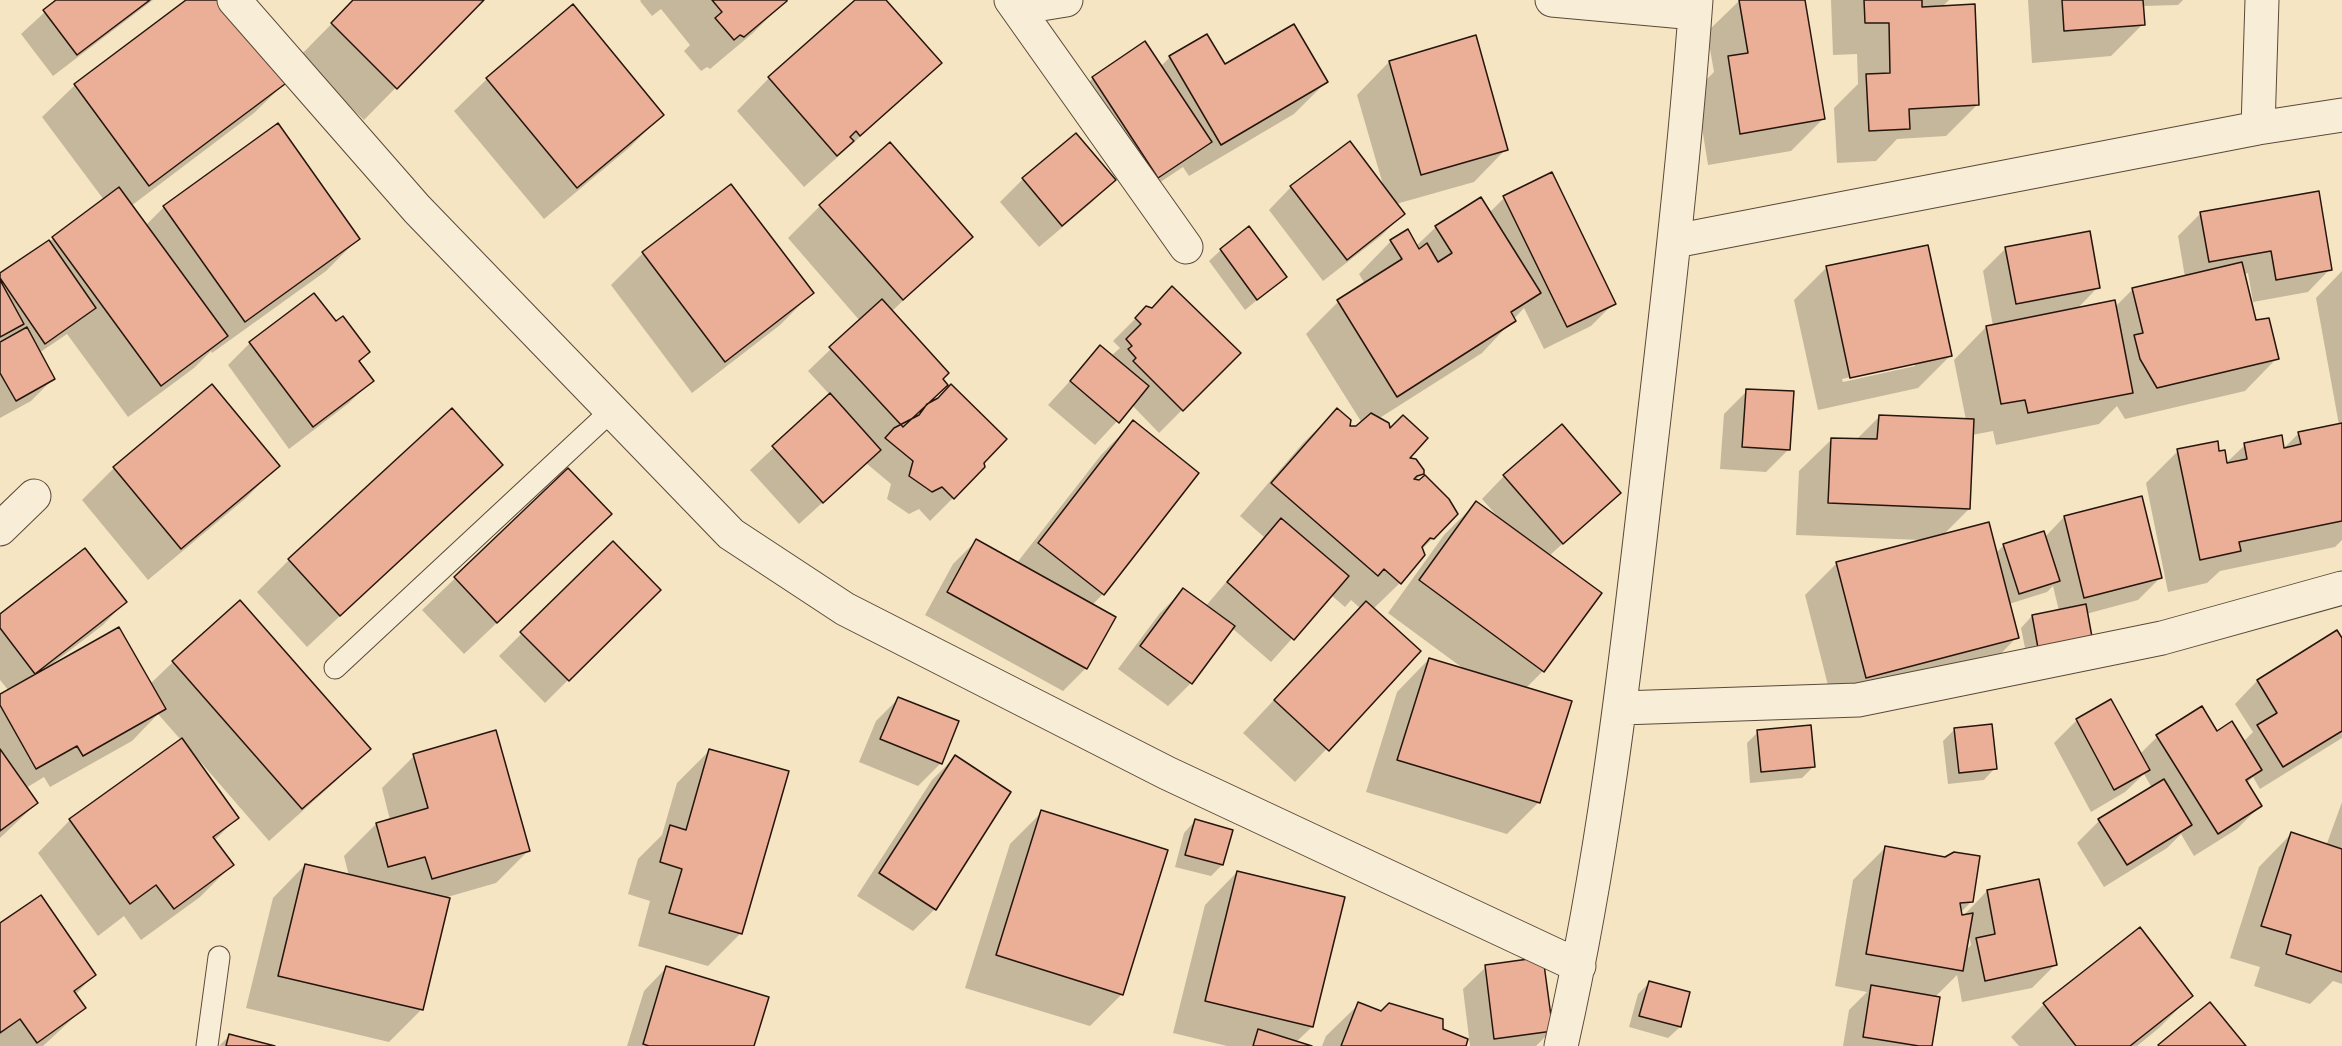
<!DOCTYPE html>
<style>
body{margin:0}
canvas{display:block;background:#f5e5c2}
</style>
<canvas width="2342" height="1046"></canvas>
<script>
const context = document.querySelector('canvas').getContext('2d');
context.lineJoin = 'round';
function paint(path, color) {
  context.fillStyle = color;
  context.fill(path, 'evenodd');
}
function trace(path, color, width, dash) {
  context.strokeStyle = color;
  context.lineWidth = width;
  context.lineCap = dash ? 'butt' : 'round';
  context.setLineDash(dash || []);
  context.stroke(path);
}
paint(new Path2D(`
 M58,0H153L53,76L21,34Z
 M188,0L287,81L254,113L131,206L145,226L164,207L358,239L326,271L212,353L211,351L194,368L128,417L67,334L39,353L54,378L31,401L0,418V275L49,242L104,200L42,117L75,85Z
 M355,0H482L364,120L299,57Z
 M641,0H785V1L753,33L710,69L707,67L701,71L684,51L690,45L661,9L652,16L640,1Z
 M857,0H884L940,63L907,95L804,187L737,111L769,78Z
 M1740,0H1804L1823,119L1791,151L1708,165L1696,90L1714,72L1707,32Z
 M1831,0H1949L1942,7L1978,104L1946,136L1897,139L1876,161L1837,163L1834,108L1858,84L1857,54L1833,55Z
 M2028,0H2183L2178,5L2142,6L2143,24L2111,56L2032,63Z
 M572,6L662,115L630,147L544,219L454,111L487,79Z
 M1170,57L1225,66L1326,82L1294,114L1189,176L1183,167L1135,199L1071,101L1093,78L1160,67Z
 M1389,62L1506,149L1474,182L1396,204L1403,214L1381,236L1323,281L1269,210L1291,187L1384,188L1357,95Z
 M1076,135L1114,180L1091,203L1039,247L1000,202L1023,179Z
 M1551,174L1614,303L1591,326L1544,349L1524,308L1482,353L1378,419L1407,458L1422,474L1415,481L1457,514L1421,550L1400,583L1373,609L1419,652L1295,782L1243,733L1360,608L1351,600L1345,607L1331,595L1271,662L1232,628L1191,683L1168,706L1118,669L1160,613L1183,590L1205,607L1264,537L1240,516L1304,442L1337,410L1348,427L1356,428L1362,423L1306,334L1338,302L1365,284L1359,274L1391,241L1416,246L1436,227L1489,213L1504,198Z
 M820,206L971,237L891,312L906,421L982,463L984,467L930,521L919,509L909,514L887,499L891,484L866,463L799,524L750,470L830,395L808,371L860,321L788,238Z
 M2201,213L2330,269L2308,292L2253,302L2248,273L2244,274L2255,322L2277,358L2245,391L2125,419L2117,406L2099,424L1996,445L1993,431L1972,435L1969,509L1942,536L1996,553L2004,545L2045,537L2064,517L2161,577L2138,600L2086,614L2027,658L2021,628L2032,616L2059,611L2053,586L2047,592L2009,604L2017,637L1985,670L1834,709L1805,595L1837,563L1921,540L1796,535L1799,471L1832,439L1856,440L1879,417L1966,420L1954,360L1986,327L1993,326L1983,271L2006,248L2098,287L2076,310L2115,307L2133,289L2185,277L2178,236Z
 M1221,250L1285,277L1245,310L1209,261Z
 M643,253L813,292L780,325L692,393L611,285Z
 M1826,268L1950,356L1918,388L1818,410L1794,300ZM1915,363V366L1843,382L1842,379Z
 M2342,271V540L2335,547L2220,571L2207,583L2168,592L2146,483L2178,451L2218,453L2226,463L2245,445L2283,449L2299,433L2339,425L2316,298Z
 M1146,308L1239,353L1159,433L1132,405L1095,445L1048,405L1101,347L1111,356L1120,348L1113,341Z
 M335,323L368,352L359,362L372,380L349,403L289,449L228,365L250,343Z
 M1747,391L1789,449L1766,472L1720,469L1724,414Z
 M1133,422L1197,473L1103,594L1092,605L1086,668L1063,691L925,615L953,564L976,541L1016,564L1101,455Z
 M501,465L307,647L257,592L289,560Z
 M278,466L246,498L148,580L82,500L114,468Z
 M568,470L578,546L464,654L422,610Z
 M1504,476L1619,493L1549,556L1600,594L1543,671L1526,688L1539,802L1507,834L1366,792L1397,692L1429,659L1464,669L1388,613L1444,535L1476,503L1498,517L1482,499Z
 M613,543L658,590L545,703L499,656Z
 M125,602L103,625L52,664L53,666L150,684L173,662L368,749L336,781L269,841L198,759L196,760L237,818L214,841L232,865L200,897L141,940L124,916L98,936L38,853L70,820L181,740L158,714L132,741L50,787L44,777L26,788L37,803L0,838V696L9,691L0,680V616Z
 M2337,632L2342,642V738L2260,789L2253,777L2246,784L2260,806L2237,829L2194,856L2181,834L2167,848L2104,887L2077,843L2099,821L2152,788L2144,774L2125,792L2091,812L2054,743L2077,720L2140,754L2157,737L2202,708L2217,733L2243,742L2253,732L2235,704L2257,681Z
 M899,698L957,722L940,764L918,786L859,762L876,721Z
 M1955,729L1995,768L1984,780L1948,784L1943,741Z
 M1758,732L1813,767L1802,778L1750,783L1747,743Z
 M709,751L787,772L740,934L708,966L638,946L650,901L628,894L638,859L662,835L677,783Z
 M414,756L528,851L496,883L444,898L422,1009L389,1042L246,1008L273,898L305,865L349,876L344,856L376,824L390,820L382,788Z
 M955,757L935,909L913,931L857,896L932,780Z
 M2342,802V984L2333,981L2310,1004L2254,986L2260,967L2230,958L2259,867L2291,834L2326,846Z
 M1042,812L1122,994L1090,1026L965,988L1010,844Z
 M1195,821L1222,865L1211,876L1175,867L1184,833Z
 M1885,848L1972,901L1960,913V917L1965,916V914L1987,891L2055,965L2032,988L1962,1002L1957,975L1935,997L1930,1046H1843L1849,1010L1867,992L1835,986L1853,880ZM1969,934L1971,945L1965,951Z
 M1237,872L1312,1027L1296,1042L1308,1046H1227L1173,1033L1205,905Z
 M0,925L94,975L75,995L84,1008L43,1046H0Z
 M2140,929L2191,996L2159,1028L2137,1046H2019L2011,1037L2044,1004Z
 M1486,967L1551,1031L1536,1046H1470L1463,989Z
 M666,968L752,1046H627L644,991Z
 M1649,983L1680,1027L1668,1038L1629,1027L1638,994Z
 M1359,1004L1381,1013L1441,1030L1464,1046H1322L1326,1036Z
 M230,1035L269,1046H219Z`), '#0003');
const building = new Path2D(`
 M56,0H150L77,55L43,10Z
 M186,0H229L289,81L149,186L74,84Z
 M353,0H484L397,89L331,23Z
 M712,0H787V1L744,37L740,35L734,40L715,18L722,12Z
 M855,0H886L942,63L860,136L856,131L850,137L854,141L837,156L768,77Z
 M1739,0H1805L1825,119L1740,134L1728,56L1748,53Z
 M1864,0H1922V7L1975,4L1979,105L1909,109L1910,129L1869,131L1866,74L1890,73L1889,23H1865Z
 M2062,0H2143L2145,25L2064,31Z
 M573,4L664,115L577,188L486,78Z
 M1294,24L1328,82L1221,145L1169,56L1207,34L1225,64Z
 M1476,35L1508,150L1421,175L1389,61Z
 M1145,41L1212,142L1158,178L1092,77Z
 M278,123L360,239L245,322L163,206Z
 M1076,133L1116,180L1062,226L1022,178Z
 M1350,141L1405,214L1347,260L1290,186Z
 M890,142L973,237L903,300L819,205Z
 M1552,172L1616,304L1567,327L1503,196Z
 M731,184L814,293L725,362L642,252Z
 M119,187L228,336L161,386L52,237Z
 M2319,191L2332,270L2276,280L2271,251L2209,262L2200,212Z
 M1481,197L1541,293L1511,312L1516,321L1397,397L1337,300L1402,259L1390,240L1408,229L1419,249L1427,243L1438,262L1452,253L1435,226Z
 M1249,226L1287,277L1257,300L1220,249Z
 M2090,231L2100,288L2016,304L2005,247Z
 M49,240L96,308L45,344L0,278V273Z
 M1928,245L1952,356L1850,378L1826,266Z
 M2242,262L2256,320L2269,318L2279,359L2157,388L2140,359L2134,335L2143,333L2132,288Z
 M0,280L24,324L0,337Z
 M1172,286L1241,353L1183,411L1133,361L1136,358L1128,349L1132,346L1126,339L1141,324L1135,318L1146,306L1152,308Z
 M314,293L336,321L343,316L370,352L359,361L374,381L313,427L249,342Z
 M882,299L949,373L943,379L948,385L903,427L829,347Z
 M2115,300L2133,393L2028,413L2025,400L2001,404L1986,326Z
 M27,327L55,379L16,401L0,373V342Z
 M1100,345L1149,386L1119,423L1070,381Z
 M212,384L280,466L181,549L113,467Z
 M951,384L1007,439L984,463L985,467L954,499L942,487L932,492L909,476L913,461L885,438L894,428L919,415L927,404L938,398Z
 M1746,389L1794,391L1790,450L1742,447Z
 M830,393L881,450L823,503L772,446Z
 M452,408L503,465L340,616L288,559Z
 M1337,408L1351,420L1350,426H1356L1371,413L1389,423L1390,428L1403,415L1428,438L1410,458L1416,459L1424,470V474L1417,476L1414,479L1419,480L1425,475L1449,499L1458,514L1434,539L1430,538L1422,547L1425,555L1401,584L1384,569L1378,576L1271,483Z
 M1879,415L1974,419L1970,509L1828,503L1831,438L1877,439Z
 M1133,420L1199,473L1104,595L1038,543Z
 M2342,423V521L2239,542L2241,551L2200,560L2177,449L2218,441L2219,451L2225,450L2227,463L2247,459L2244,443L2282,435L2284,448L2301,444L2298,432Z
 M1562,424L1621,493L1563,544L1503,475Z
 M568,468L612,514L497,623L454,577Z
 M2142,496L2162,578L2084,598L2064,516Z
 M1476,501L1602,593L1544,672L1419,580Z
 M1281,518L1349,576L1294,640L1227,582Z
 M1989,522L2019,638L1866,678L1836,562Z
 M2044,531L2060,581L2019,594L2003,544Z
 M976,539L1116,617L1087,669L947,592Z
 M613,541L661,590L569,681L520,632Z
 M85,548L127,602L35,674L0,628V614Z
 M1183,588L1235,626L1192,684L1140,646Z
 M240,600L371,749L302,809L172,661Z
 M1366,601L1421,651L1329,751L1274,700Z
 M2086,604L2092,637L2038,648L2032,615Z
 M119,627L166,709L83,756L77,746L36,769L0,705V694Z
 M2337,630L2342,638V731L2283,767L2257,725L2277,713L2257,680Z
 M1429,658L1572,701L1540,803L1397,760Z
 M898,697L959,721L942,764L880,739Z
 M2111,699L2150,770L2114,790L2076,719Z
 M2202,706L2217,731L2232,721L2262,770L2246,780L2262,806L2218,834L2156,735Z
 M1992,724L1997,769L1959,773L1954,728Z
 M1811,725L1815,767L1761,772L1757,730Z
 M496,730L530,851L432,879L425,857L388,867L376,823L428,808L413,754Z
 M182,738L239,818L213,837L234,865L174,909L156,885L130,904L69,819Z
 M0,749L38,803L0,831Z
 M709,749L789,771L742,934L669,913L682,869L660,862L670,825L686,830Z
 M955,755L1011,792L936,910L879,873Z
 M2164,779L2192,825L2127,865L2098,819Z
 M1041,810L1168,850L1123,995L996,955Z
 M1195,819L1233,830L1223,865L1185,855Z
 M2291,832L2342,849V972L2286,954L2291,935L2261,926Z
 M1885,846L1945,857L1954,852L1980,856L1973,902L1960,903L1962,915L1973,913L1963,971L1866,954Z
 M305,864L450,898L423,1010L278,976Z
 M1237,871L1345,897L1313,1027L1205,1001Z
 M2039,879L2057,965L1985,981L1976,938L1995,934L1987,890Z
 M41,895L96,975L74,991L86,1008L37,1043L20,1019L0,1033V923Z
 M2140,927L2193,996L2130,1046H2076L2043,1003Z
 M1543,957L1553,1031L1494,1039L1485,965Z
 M666,966L769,997L754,1046H649L643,1044Z
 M1649,981L1690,992L1681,1027L1639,1016Z
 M1871,985L1940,997L1932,1046H1919L1863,1037Z
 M1358,1002L1381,1011L1389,1003L1443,1019V1029L1468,1039L1466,1046H1341Z
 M2210,1002L2246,1046H2159L2158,1045Z
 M1258,1029L1312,1046H1253Z
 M229,1034L275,1046H226Z`);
paint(building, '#ebae96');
trace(building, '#26150d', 1.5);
const service = new Path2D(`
 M335,668L611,411
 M207,1046L219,957`);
const minor = new Path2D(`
 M234,0L417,209L731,534L845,609L1167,773L1579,966
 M1011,0L1186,247
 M1552,0L1695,13
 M1017,8L1066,0
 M2258,128L2262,0
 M1675,241L2258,128L2342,115
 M0,529L34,496
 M1621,708L1858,700L2162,638L2342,588
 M1561,1046C1602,865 1624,680 1645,496C1664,331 1684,166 1696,0`);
trace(service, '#5a493a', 23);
trace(minor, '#5a493a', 35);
trace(service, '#f8eed7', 21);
trace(minor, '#f8eed7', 33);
</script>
